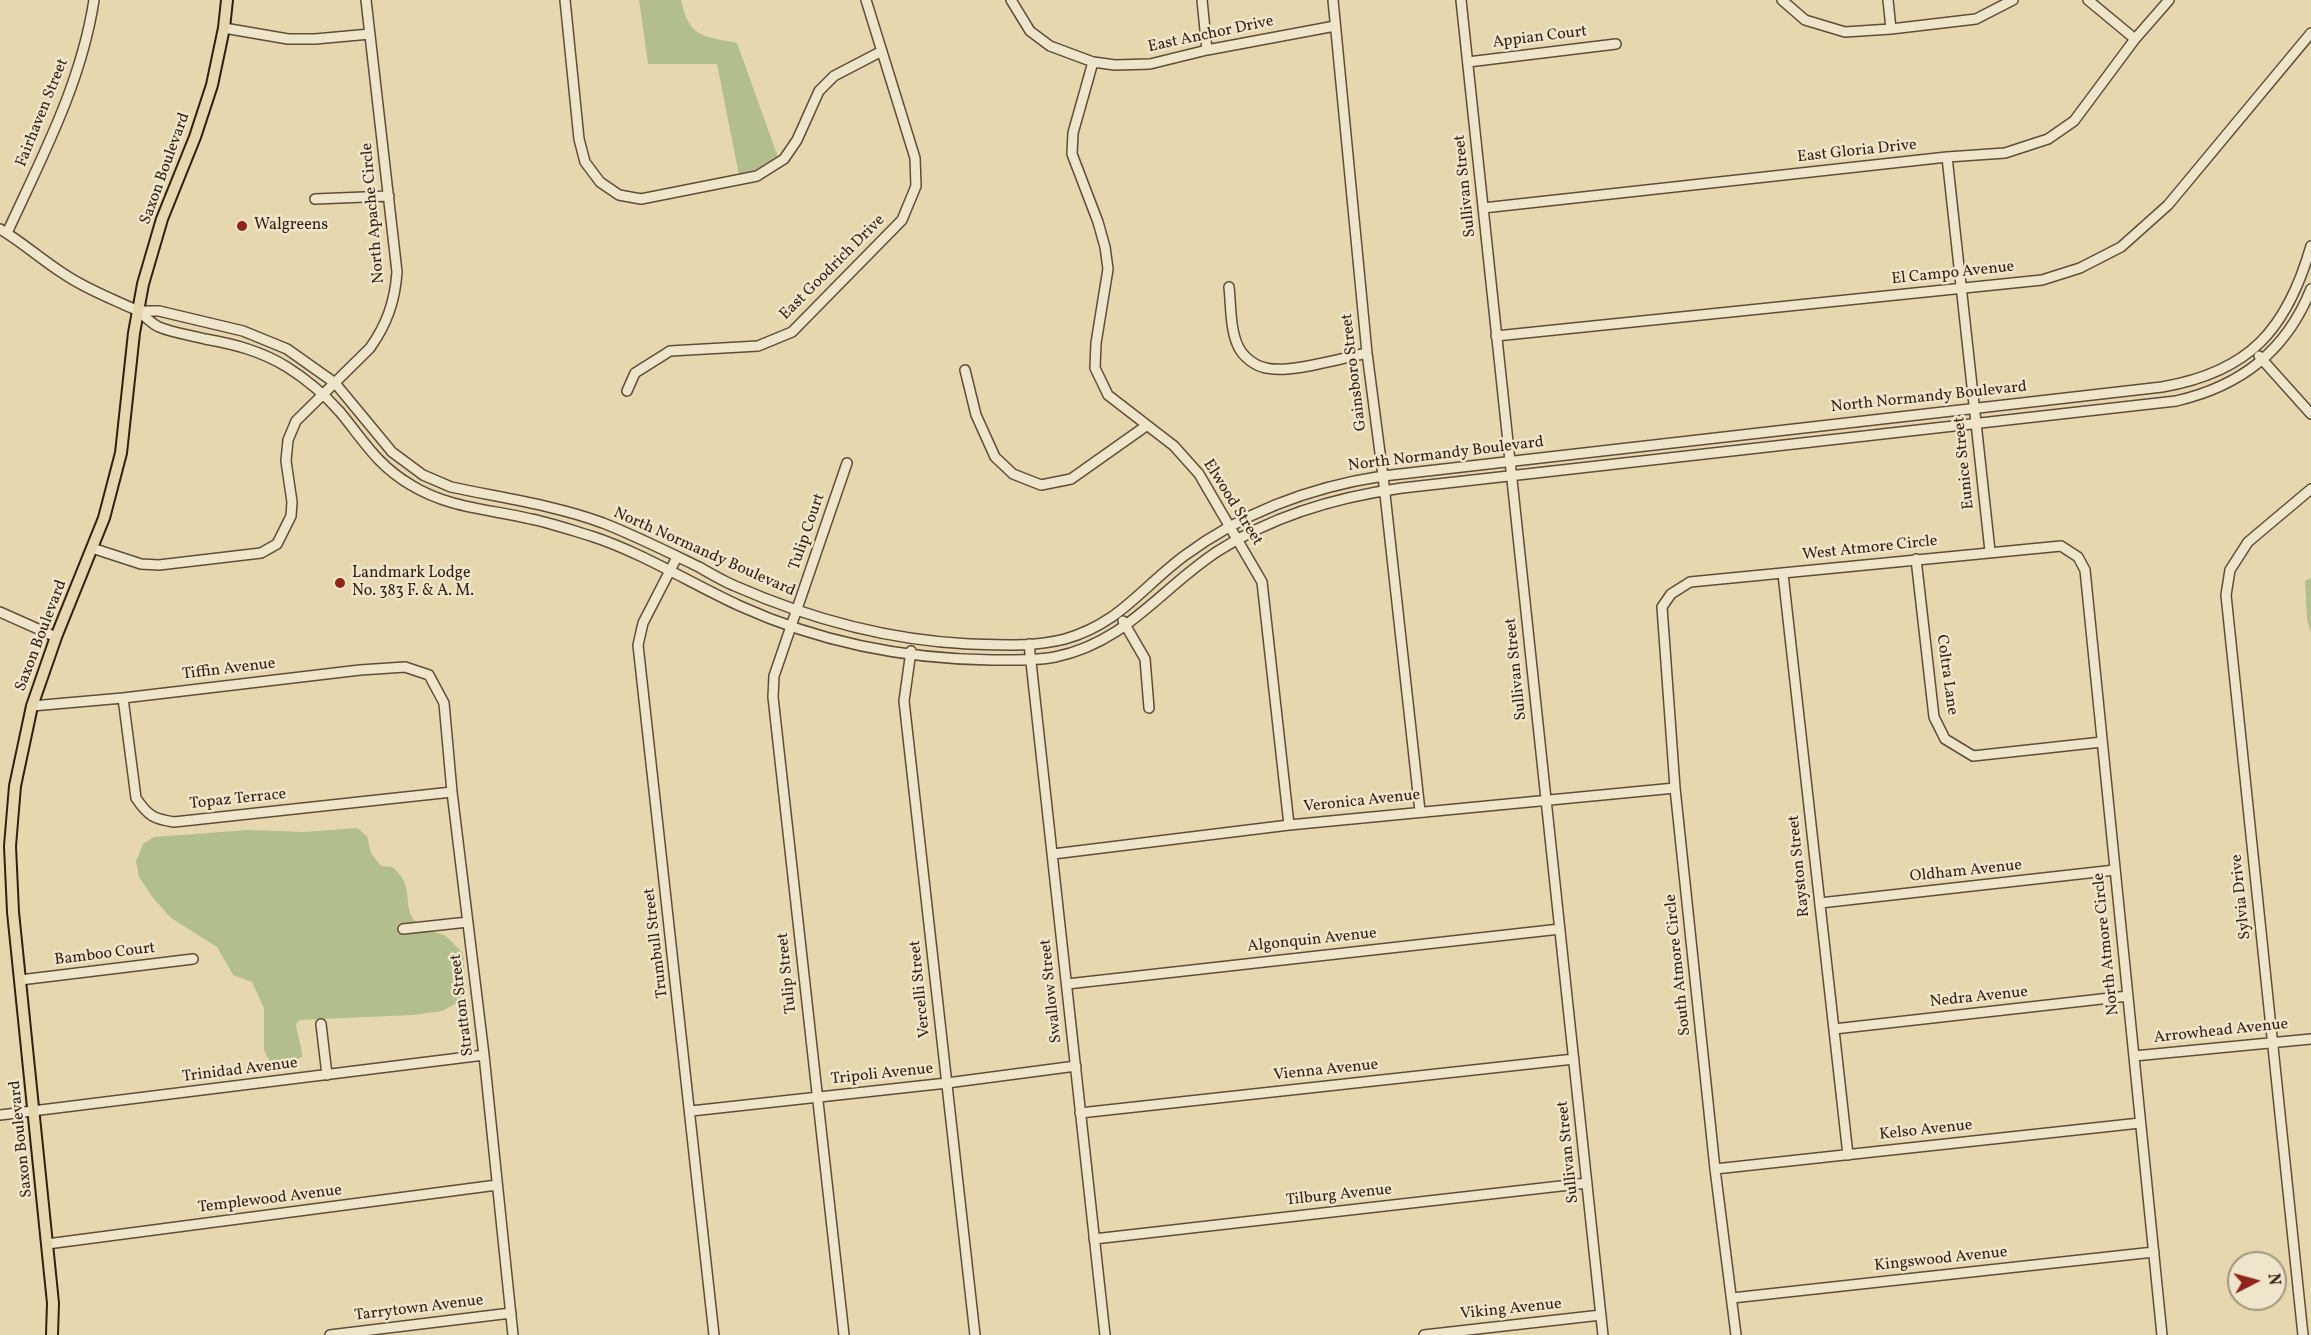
<!DOCTYPE html>
<style>
body{margin:0}
#map{position:relative;width:2311px;height:1335px;overflow:hidden;background:#e6d7ae;font-family:Vollkorn,serif}
canvas{display:block}
.north{position:absolute;left:2227px;top:1251px;width:60px;height:60px;box-sizing:border-box;background:#efe5ca;border:2px solid #a49581;border-radius:50%;rotate:84deg;font-size:16px;font-weight:700;line-height:24px;text-align:center;color:#331e13}
.north::after{content:'';display:block;margin:auto;width:21px;height:27px;background:#8f2418;clip-path:polygon(50% 0,100% 100%,50% 72%,0 100%)}
</style>
<div id="map">
<canvas width="2311" height="1335"></canvas>
<div class="north">N</div>
</div>
<script>
const context = document.querySelector('canvas').getContext('2d');
context.lineJoin = 'round';
function paint(path, color) {
  context.fillStyle = color;
  context.fill(path, 'evenodd');
}
function trace(path, color, width, dash) {
  context.strokeStyle = color;
  context.lineWidth = width;
  context.lineCap = dash ? 'butt' : 'round';
  context.setLineDash(dash || []);
  context.stroke(path);
}
function drawText(font, color, halo, rows, align = 'center') {
  context.font = font + ' Vollkorn,serif';
  context.lineWidth = 5;
  context.setLineDash([]);
  context.textBaseline = 'middle';
  context.strokeStyle = halo;
  context.fillStyle = color;
  for (const [text, x, y, turn = 0] of rows) {
    context.save();
    context.translate(x, y);
    context.rotate((+turn || 0) * Math.PI / 180);
    context.textAlign = isNaN(turn) ? turn : align;
    if (halo) context.strokeText(text, 0, 0);
    context.fillText(text, 0, 0);
    context.restore();
  }
}
paint(new Path2D(`
 M639,0H681C689,38 703,36 737,43L778,157L755,172L739,175L717,64H648Z
 M2311,578V633L2307,619L2305,581Z
 M357,828L367,836L371,853L381,866L392,867C417,886 400,908 417,923L397,925L398,934L429,931L445,935L463,953L466,990L459,1002L442,1011L413,1015L300,1020L296,1024C297,1035 302,1045 302,1057L284,1065L271,1064L264,1050V1008L252,982L233,975L217,947L171,918L154,899L139,877L136,861L143,844L154,837L248,830L304,832Z`), '#b2bf8c');
const minor = new Path2D(`
 M565,0L579,139L585,162L600,182L619,195L641,199L757,176L784,159L797,140L819,91L834,76L882,51
 M1011,0L1030,31L1050,46L1093,62L1115,65L1150,64L1207,50L1335,26
 M1202,0L1207,50
 M1333,0L1367,353L1383,476L1420,811
 M1461,0L1603,1335
 M1782,0L1805,20L1845,32L1891,29L1976,19L2013,0
 M1888,0L1891,29
 M2088,0L2135,39
 M224,28L288,39H315L370,34
 M1093,62L1073,133L1072,154L1098,222L1105,247L1108,269L1096,343L1095,368L1108,395L1174,446L1199,474L1262,582L1289,825
 M1468,62L1616,44
 M1947,157L1990,551
 M315,199L389,196
 M1483,208L1947,157L2005,153L2048,139L2074,121L2135,39L2169,0
 M0,229C22,242 42,260 64,274C86,289 110,298 134,309C144,314 150,323 159,327C173,333 191,335 205,339C234,344 261,351 287,367C306,379 325,395 340,412C364,441 377,465 411,485C448,508 489,509 531,519C551,523 571,530 591,536C643,553 690,583 740,606C819,642 906,659 992,660C1013,660 1034,661 1055,657C1126,643 1161,588 1218,551C1274,515 1337,497 1402,488L2176,401C2241,386 2286,351 2311,289
 M7,233C42,157 81,84 94,0
 M1229,287C1231,305 1230,329 1238,346C1243,357 1255,366 1266,368C1289,374 1342,358 1367,353
 M138,311H159L243,331L287,349L335,383L392,452L423,475L451,487C502,498 554,505 603,523C636,536 668,552 699,567C711,574 723,581 735,586C810,619 887,640 969,644C1001,645 1034,647 1065,639C1120,623 1140,589 1184,556C1242,513 1311,487 1383,476L2162,387C2250,372 2287,329 2311,246
 M1496,336L2042,280L2080,268L2121,247L2168,205L2311,33
 M2259,356L2311,414
 M965,370L976,415L995,457L1013,474L1041,485L1071,479L1146,426
 M627,391L635,373L670,351L758,346L792,332L902,220L916,186L915,158L866,0
 M92,548L141,564L159,565L261,553L277,544L291,516L292,502L286,461L288,440L296,421L370,348C387,324 395,301 397,272L366,0
 M677,557L643,623L638,645L714,1335
 M1916,559L1934,717L1945,739L1973,756L2102,742
 M1783,574L1848,1155
 M0,612L56,637
 M1123,621L1145,659L1149,708
 M1029,644L1105,1335
 M911,651L904,701L975,1335
 M123,698L136,798C148,816 154,819 174,822L452,792
 M32,706L123,698L360,670L405,667L429,675L444,703L452,792L484,1055L513,1335
 M1053,854L1289,825L1675,788
 M1820,903L2115,870
 M403,929L468,922
 M20,980L193,959
 M1067,984L1560,929
 M321,1024L327,1075
 M1834,1029L2128,996
 M2134,1056L2311,1039
 M691,1111L947,1083L1076,1066
 M1080,1113L1574,1059
 M0,1115L484,1055
 M1715,1169L2140,1123
 M1094,1239L1587,1183
 M47,1244L497,1185
 M1732,1298L2154,1252
 M330,1335L511,1313
 M844,1335L773,697L774,676L847,463
 M1424,1335L1601,1315
 M1736,1335L1715,1169L1675,788L1662,607L1671,594L1690,582L2061,546L2078,557L2085,570L2162,1335
 M2303,1335L2226,595L2230,570L2248,542L2311,489`);
const major = new Path2D(`
 M52,1335L53,1303L13,912L10,846L15,786L32,706L56,637L104,518L121,453L134,333L143,284L162,219L195,137L212,85L224,28L227,0`);
trace(minor, '#604c3a', 12);
trace(major, '#331e13', 14);
trace(minor, '#efe5ca', 9);
trace(major, '#e6d7ae', 10);
for (const [x, y, r, color] of [
 [242,226,6,"#8f2418"],
 [340,583,6,"#8f2418"]
]) {
  const dot = new Path2D();
  dot.arc(x, y, r, 0, 2 * Math.PI);
  context.fillStyle = color;
  context.fill(dot);
  trace(dot, '#efe5ca', 2);
}
drawText('16px', '#331e13', '#efe5ca', [
 ["East Anchor Drive",1211,35,-12],
 ["Appian Court",1540,38,-7],
 ["Fairhaven Street",43,113,-68],
 ["East Gloria Drive",1857,152,-6],
 ["Saxon Boulevard",166,169,-70],
 ["Sullivan Street",1466,186,-96],
 ["North Apache Circle",374,213,-95],
 ["East Goodrich Drive",833,268,-45],
 ["El Campo Avenue",1953,274,-6],
 ["Gainsboro Street",1355,372,-97],
 ["North Normandy Boulevard",1929,398,-6],
 ["North Normandy Boulevard",1446,455,-7],
 ["Eunice Street",1965,463,-96],
 ["Elwood Street",1232,503,58],
 ["Tulip Court",808,532,-71],
 ["West Atmore Circle",1870,549,-6],
 ["North Normandy Boulevard",704,553,24],
 ["Saxon Boulevard",42,636,-69],
 ["Sullivan Street",1517,669,-96],
 ["Tiffin Avenue",229,670,-7],
 ["Coltra Lane",1946,675,82],
 ["Topaz Terrace",238,800,-6],
 ["Veronica Avenue",1362,802,-6],
 ["Rayston Street",1800,866,-96],
 ["Oldham Avenue",1966,872,-6],
 ["Sylvia Drive",2242,897,-96],
 ["Algonquin Avenue",1312,941,-6],
 ["Trumbull Street",657,943,-97],
 ["North Atmore Circle",2107,944,-96],
 ["Bamboo Court",105,955,-7],
 ["South Atmore Circle",1679,965,-96],
 ["Tulip Street",788,973,-96],
 ["Vercelli Street",921,989,-96],
 ["Swallow Street",1052,991,-96],
 ["Nedra Avenue",1979,998,-6],
 ["Stratton Street",463,1005,-97],
 ["Arrowhead Avenue",2221,1032,-6],
 ["Trinidad Avenue",240,1071,-7],
 ["Vienna Avenue",1326,1071,-6],
 ["Tripoli Avenue",882,1075,-6],
 ["Kelso Avenue",1926,1131,-6],
 ["Saxon Boulevard",22,1139,-96],
 ["Sullivan Street",1569,1152,-96],
 ["Tilburg Avenue",1339,1196,-6],
 ["Templewood Avenue",270,1200,-7],
 ["Kingswood Avenue",1941,1260,-6],
 ["Tarrytown Avenue",419,1309,-7],
 ["Viking Avenue",1511,1310,-6]
]);
drawText('16px', '#331e13', '#efe5ca', [
 ["Walgreens",254,226],
 ["Landmark Lodge",352,574],
 ["No. 383 F. & A. M.",352,592]
], 'left');
</script>
